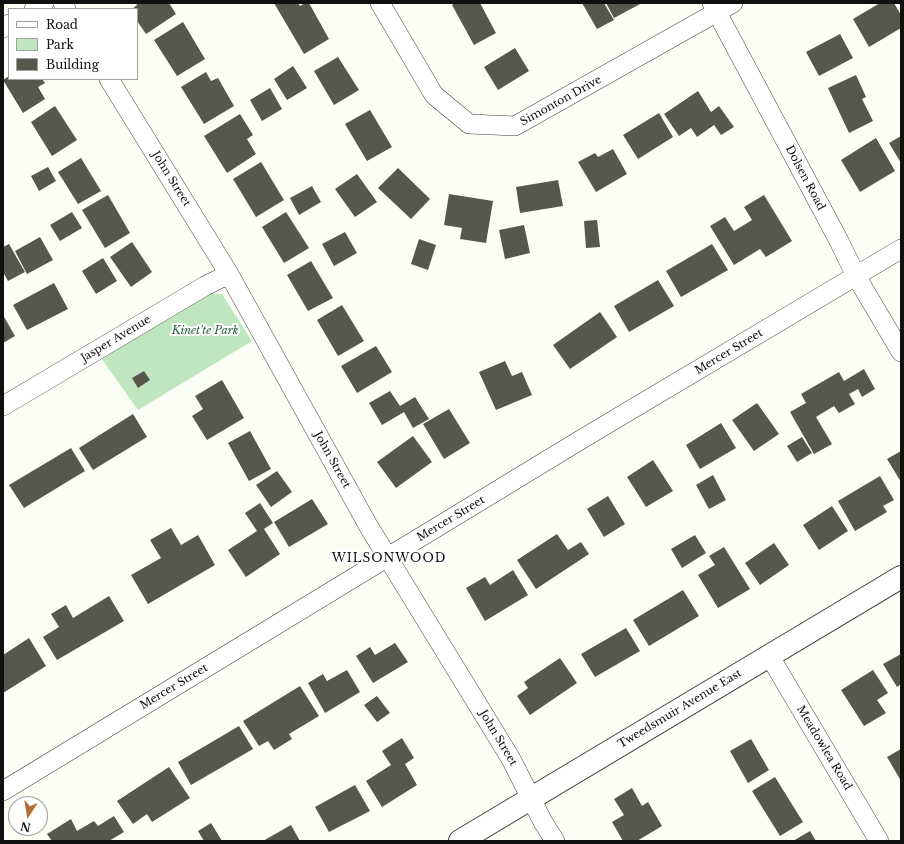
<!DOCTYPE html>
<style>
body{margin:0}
#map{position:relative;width:904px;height:844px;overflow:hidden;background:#fbfef4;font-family:"Libre Baskerville",serif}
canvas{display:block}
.frame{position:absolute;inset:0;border:4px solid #101010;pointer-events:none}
.legend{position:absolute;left:8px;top:8px;width:130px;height:72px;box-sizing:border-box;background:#fff;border:1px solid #9f9f9f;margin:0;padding:5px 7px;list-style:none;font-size:12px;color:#101010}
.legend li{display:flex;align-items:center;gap:8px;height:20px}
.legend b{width:20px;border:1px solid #9f9f9f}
.north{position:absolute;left:8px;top:796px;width:40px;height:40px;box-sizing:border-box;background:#fff;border:1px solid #9f9f9f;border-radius:50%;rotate:192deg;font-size:11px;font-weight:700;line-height:16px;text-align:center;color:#101010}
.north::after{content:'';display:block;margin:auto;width:14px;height:18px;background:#b56f33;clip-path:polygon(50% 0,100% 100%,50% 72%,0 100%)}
</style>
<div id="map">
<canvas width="904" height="844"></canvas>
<div class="frame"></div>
<ul class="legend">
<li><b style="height:5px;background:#fff"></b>Road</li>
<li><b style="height:11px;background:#c0e6bf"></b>Park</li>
<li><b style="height:11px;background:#58574d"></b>Building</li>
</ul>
<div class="north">N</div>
</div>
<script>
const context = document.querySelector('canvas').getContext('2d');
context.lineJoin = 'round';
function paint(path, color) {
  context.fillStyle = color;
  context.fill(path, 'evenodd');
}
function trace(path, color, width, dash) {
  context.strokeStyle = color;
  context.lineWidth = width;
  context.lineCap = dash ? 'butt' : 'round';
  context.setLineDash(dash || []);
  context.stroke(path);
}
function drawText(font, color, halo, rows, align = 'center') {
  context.font = font + ' "Libre Baskerville",serif';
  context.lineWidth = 4;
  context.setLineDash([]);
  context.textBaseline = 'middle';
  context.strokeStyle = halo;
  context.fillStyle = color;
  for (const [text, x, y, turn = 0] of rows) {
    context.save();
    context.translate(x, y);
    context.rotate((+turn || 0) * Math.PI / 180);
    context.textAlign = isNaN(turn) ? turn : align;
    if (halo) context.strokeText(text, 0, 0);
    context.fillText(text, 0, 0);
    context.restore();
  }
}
paint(new Path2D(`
 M205,293L222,294L252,341L138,410L101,358Z`), '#c0e6bf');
paint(new Path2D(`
 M136,3H169L176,14L146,34L137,21V9H132L137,5Z
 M274,3H298L300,6L305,3H309L329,39L304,54Z
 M455,3H480L496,33L474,45L452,5Z
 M582,3H604L614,20L597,29Z
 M606,3H642L614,18Z
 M880,3H894L901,15V28L869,47L853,19Z
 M183,22L205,59L177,76L154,40Z
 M840,34L853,58L819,76L806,52Z
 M515,48L529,71L498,90L484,67Z
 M338,57L359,90L334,105L314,71Z
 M293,66L307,88L287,100L274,79Z
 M206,72L211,81L218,78L234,106L204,124L181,87Z
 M856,75L866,97L862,99L873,121L849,133L828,88Z
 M9,76V79H42L45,83L38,87L45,99L23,113L3,80Z
 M270,88L282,109L262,121L250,100Z
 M698,91L711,112L719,106L734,127L721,135L714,125L697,137L691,128L679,136L664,114Z
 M55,106L77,140L52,156L31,122Z
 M370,110L392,147L367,161L345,124Z
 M659,113L673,137L638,159L623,135Z
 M240,114L253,135L247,139L256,154L227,173L204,136Z
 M901,136V163L889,143Z
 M876,138L895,171L860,192L841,160Z
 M613,149L627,174L596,192L578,162L595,153L598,157Z
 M81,158L101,191L78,204L58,172Z
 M261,162L284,200L256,217L233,179Z
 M48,167L56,181L39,191L31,176Z
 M398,168L430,199L411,219L378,188Z
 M357,174L377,202L355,217L335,189Z
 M558,180L563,206L520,213L516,187Z
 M312,186L321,202L299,215L290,198Z
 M449,194L493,201L486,243L460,239L462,228L444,225Z
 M108,195L130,233L105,248L82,210Z
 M764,195L792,241L766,257L760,249L734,265L710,226L725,217L734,231L752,220L744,207Z
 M72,212L82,228L60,241L50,225Z
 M286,212L309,248L284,263L262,227Z
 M597,220L600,247L586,248L584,221Z
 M524,225L530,253L505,259L499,230Z
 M345,232L357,253L334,266L322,244Z
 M40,237L53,260L27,274L15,251Z
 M419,239L436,245L428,270L411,264Z
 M132,242L152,272L131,287L110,257Z
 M9,244L25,272L8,281L3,272V247Z
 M712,244L728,270L681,297L666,271Z
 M103,258L117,281L96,294L82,271Z
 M311,261L333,298L308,311L287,275Z
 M658,280L674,306L629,332L614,306Z
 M54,283L68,309L27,330L13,305Z
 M342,305L364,341L338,356L317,320Z
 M600,312L617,337L570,369L553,345Z
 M3,315L15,336L3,343Z
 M376,346L392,372L357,393L341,366Z
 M505,361L512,376L522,372L532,395L496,410L479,372Z
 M864,369L875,389L862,397L858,389L849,394L855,404L839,413L834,406L816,417L832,444L814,454L790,412L806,403L801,394L839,372L844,381Z
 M144,371L150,380L138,388L132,378Z
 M222,380L244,418L207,440L192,416L203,409L195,396Z
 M390,391L400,406L415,397L429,419L413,428L404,412L382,425L369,403Z
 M757,403L779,434L754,451L732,420Z
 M449,409L470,443L444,459L423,424Z
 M133,414L147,437L93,470L79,448Z
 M721,423L736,448L700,469L686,445Z
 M250,431L271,469L249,481L228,443Z
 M413,436L432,462L396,488L377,462Z
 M802,437L812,453L797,462L787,446Z
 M71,448L85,471L24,508L9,485Z
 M901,451V482L887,459Z
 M653,460L673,491L646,507L627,477Z
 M277,471L292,492L271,507L256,485Z
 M713,475L726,500L709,509L696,485Z
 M880,476L894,500L883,506L887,512L855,531L838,501Z
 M608,496L625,524L604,537L587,509Z
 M312,499L328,524L289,547L274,522Z
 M260,503L273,523L264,529L280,554L246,577L228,550L257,531L245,513Z
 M832,506L848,531L819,550L803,525Z
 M171,528L181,545L198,535L215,565L148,604L131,575L161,558L150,540Z
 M557,534L568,550L581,542L589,554L536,589L517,560Z
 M695,535L706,553L682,568L671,549Z
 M774,543L789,565L760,585L745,563Z
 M724,547L750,589L718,608L698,575L715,565L709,556Z
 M513,570L528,595L485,621L466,588L485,577L490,585Z
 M683,590L699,616L649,646L633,620Z
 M109,596L124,621L57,660L43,637L59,627L51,614L66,605L73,618Z
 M626,628L640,651L595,677L581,654Z
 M29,638L46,666L3,693V655Z
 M395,643L408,662L373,683L356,656L370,647L375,655Z
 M901,654V684L897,687L883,664Z
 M560,658L577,683L530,715L517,696L528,688L524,682Z
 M347,670L360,692L325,713L308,683L323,674L327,681Z
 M873,670L888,693L877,700L886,713L864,726L841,690Z
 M300,686L319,716L289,734L292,739L274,750L268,741L259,746L243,721Z
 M377,696L390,713L377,722L364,705Z
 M239,726L253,749L191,785L178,762Z
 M402,738L414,758L405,764L417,785L382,807L366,781L391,765L382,751Z
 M751,739L769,770L748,783L730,751Z
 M901,749V781L887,757Z
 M169,767L190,798L152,822L147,814L133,824L117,801Z
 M775,777L803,822L780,836L752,791Z
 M355,785L370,811L329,832L315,807Z
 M632,788L642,806L648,802L662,826L637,841H623L612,822L624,815L614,799Z
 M114,816L124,832L109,841H52L47,834L71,819L77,831L94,821L98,826Z
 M211,823L222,841H204L198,831Z
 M291,825L300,841H263Z
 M810,831L816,841H793Z`), '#58574d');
const minor = new Path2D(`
 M63,3L66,9
 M380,3L434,95L469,124L515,126L733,3
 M712,3L839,241L856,276L901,352
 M34,9L44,3
 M3,28L9,24
 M109,79L229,274L369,527L511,759L543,822L555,841
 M3,406L205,286L229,274
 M769,655L879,841
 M3,791L587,436L901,249`);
const tertiary = new Path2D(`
 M460,841L901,577`);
trace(minor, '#434343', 20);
trace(tertiary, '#434343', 24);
trace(minor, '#fff', 19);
trace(tertiary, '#fff', 22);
drawText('11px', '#101010', '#fff', [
 ["Simonton Drive",561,101,-29],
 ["Dolsen Road",805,178,62],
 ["John Street",171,179,58],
 ["Jasper Avenue",116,339,-31],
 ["Mercer Street",729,352,-31],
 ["John Street",332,460,61],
 ["Mercer Street",451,519,-31],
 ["Mercer Street",174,687,-31],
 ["Tweedsmuir Avenue East",680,709,-31],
 ["John Street",498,738,59],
 ["Meadowlea Road",824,748,59]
]);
drawText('italic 11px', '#256338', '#fff', [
 ["Kinet'te Park",205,331]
]);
context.letterSpacing = '1px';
drawText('12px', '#101010', '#fff', [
 ["WILSONWOOD",389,559]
]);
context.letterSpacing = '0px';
</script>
